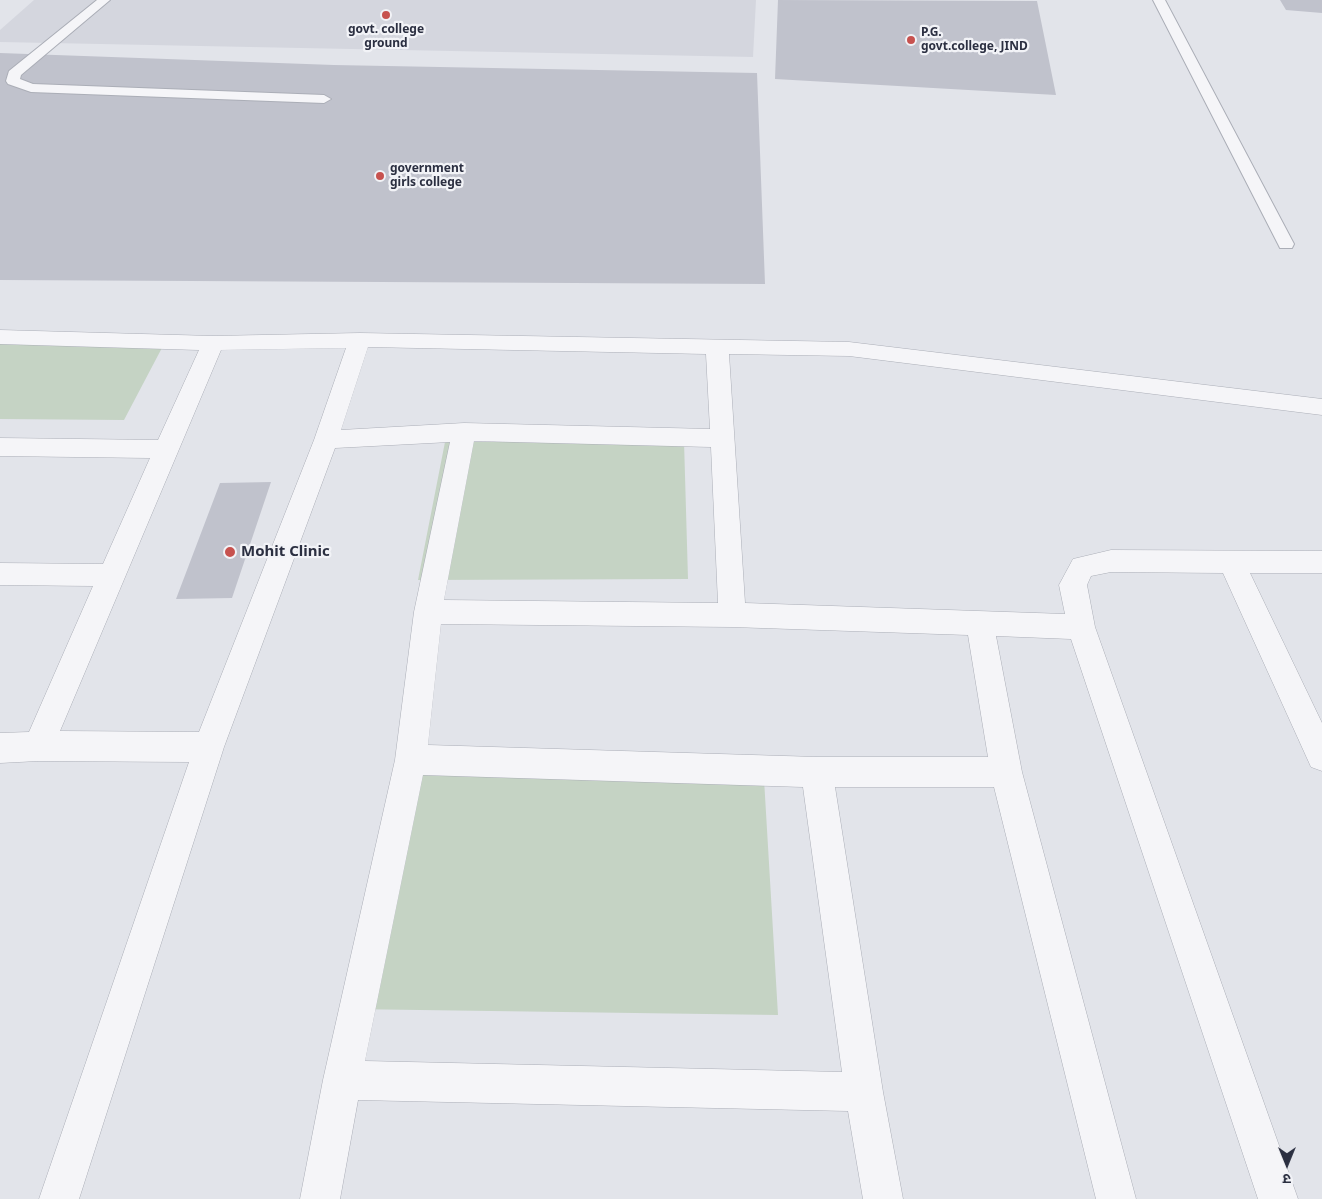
<!DOCTYPE html>
<meta charset="utf-8">
<style>
body{margin:0}
#map{position:relative;width:1322px;height:1199px;overflow:hidden;background:#e2e4ea;font-family:"Noto Sans","Noto Sans Devanagari",sans-serif}
canvas{display:block}
.north{position:absolute;left:1262px;top:1139px;width:50px;height:50px;-webkit-text-stroke:4px #f2f3f7;paint-order:stroke;rotate:180deg;font-size:14px;font-weight:700;line-height:20px;text-align:center;color:#2b2f41}
.north::after{content:'';display:block;margin:auto;width:18px;height:22px;background:#2b2f41;clip-path:polygon(50% 0,100% 100%,50% 72%,0 100%)}
</style>
<div id="map">
<canvas width="1322" height="1199"></canvas>
<div class="north">उ</div>
</div>
<script>
const context = document.querySelector('canvas').getContext('2d');
context.lineJoin = 'round';
function paint(path, color) {
  context.fillStyle = color;
  context.fill(path, 'evenodd');
}
function trace(path, color, width, dash) {
  context.strokeStyle = color;
  context.lineWidth = width;
  context.lineCap = dash ? 'butt' : 'round';
  context.setLineDash(dash || []);
  context.stroke(path);
}
function drawText(font, color, halo, rows, align = 'center') {
  context.font = font + ' "Noto Sans",sans-serif';
  context.lineWidth = 4.5;
  context.setLineDash([]);
  context.textBaseline = 'middle';
  context.strokeStyle = halo;
  context.fillStyle = color;
  for (const [text, x, y, turn = 0] of rows) {
    context.save();
    context.translate(x, y);
    context.rotate((+turn || 0) * Math.PI / 180);
    context.textAlign = isNaN(turn) ? turn : align;
    if (halo) context.strokeText(text, 0, 0);
    context.fillText(text, 0, 0);
    context.restore();
  }
}
paint(new Path2D(`
 M34,0H756L753,57L0,42V30Z`), '#d4d6de');
paint(new Path2D(`
 M0,343L164,344L124,420L0,419Z
 M684,441L688,579L418,580L445,442Z
 M396,774L764,779L778,1015L348,1009Z`), '#c5d3c4');
paint(new Path2D(`
 M778,0L1037,1L1056,95L775,79Z
 M1280,0H1322V13L1286,10Z
 M0,53L334,65L757,73L765,284L0,280Z
 M271,482L232,598L176,599L220,483Z`), '#c0c2cc');
const lane = new Path2D(`
 M97,0H110L21,75L20,79L33,84L324,95L331,99L324,103L31,92L8,84L6,81L9,71Z
 M1153,0H1165L1294,244L1292,248H1280L1278,244Z`);
const street = new Path2D(`
 M0,330L213,336L360,333L849,342L1322,399V415L849,356L729,354L745,603L1065,614L1059,585L1073,559L1111,550L1322,551V573H1250L1322,723V771L1311,767L1223,573L1111,572L1091,576L1087,585L1095,627L1298,1199H1258L1071,639L996,636L1022,772L1136,1199H1096L994,787H835L883,1092L903,1199H863L848,1111L358,1100L340,1199H300L323,1080L395,760L414,612L450,442L335,448L224,747L79,1199H39L189,762L38,761L0,763V733L29,732L93,586L0,585V563L103,564L150,458L0,456V438L158,440L199,350L0,344ZM368,347L706,354L710,429L464,423L341,430ZM346,348L314,440L199,732L60,731L221,350ZM474,441L711,447L718,603L444,600ZM441,624L732,627L968,635L988,757H817L428,745ZM423,775L803,787L842,1072L365,1061Z`);
trace(lane, '#abaeb7', 2);
trace(street, '#abaeb7', 1);
paint(lane, '#f5f5f8');
paint(street, '#f5f5f8');
for (const [x, y, r, color] of [
 [386,15,5,"#c7524f"],
 [911,40,5,"#c7524f"],
 [380,176,5,"#c7524f"],
 [230,552,6,"#c7524f"]
]) {
  const dot = new Path2D();
  dot.arc(x, y, r, 0, 2 * Math.PI);
  context.fillStyle = color;
  context.fill(dot);
  trace(dot, '#f2f3f7', 2);
}
drawText('bold 12px', '#2b2f41', '#f2f3f7', [
 ["govt. college",386,30,"center"],
 ["ground",386,44,"center"],
 ["P.G.",921,33],
 ["govt.college, JIND",921,47],
 ["government",390,169],
 ["girls college",390,183]
], 'left');
drawText('bold 15px', '#2b2f41', '#f2f3f7', [
 ["Mohit Clinic",241,552]
], 'left');
</script>
